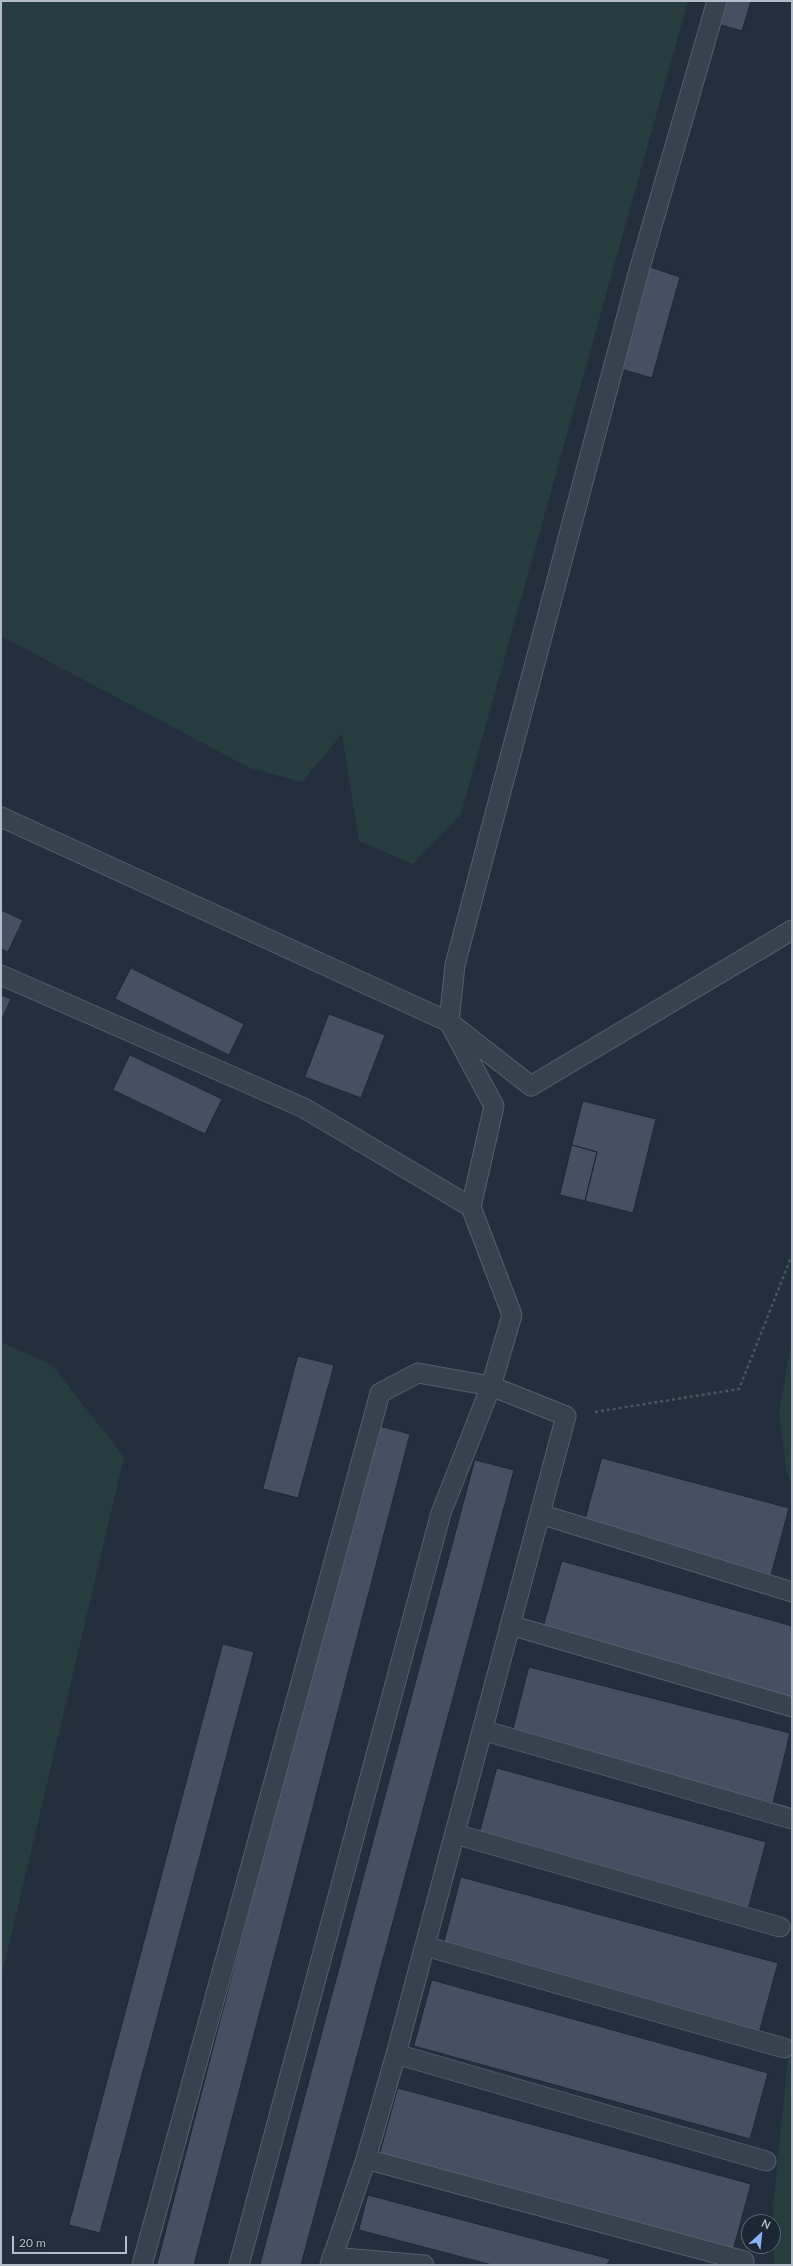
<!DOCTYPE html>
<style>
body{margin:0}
#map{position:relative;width:793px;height:2266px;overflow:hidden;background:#242f3e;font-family:Lato,sans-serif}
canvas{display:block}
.frame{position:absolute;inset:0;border:2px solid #b4bcc9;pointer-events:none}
.north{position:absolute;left:741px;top:2214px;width:40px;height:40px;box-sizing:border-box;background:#1d2633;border:1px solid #59626f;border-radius:50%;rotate:27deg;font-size:11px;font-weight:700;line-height:16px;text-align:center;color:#b4bcc9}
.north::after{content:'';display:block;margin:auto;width:14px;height:18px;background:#8ab4f8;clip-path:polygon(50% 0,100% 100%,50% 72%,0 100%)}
.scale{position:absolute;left:12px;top:2236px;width:115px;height:18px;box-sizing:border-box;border:2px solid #b4bcc9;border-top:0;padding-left:5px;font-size:12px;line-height:14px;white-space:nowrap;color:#b4bcc9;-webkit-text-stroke:3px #1d2633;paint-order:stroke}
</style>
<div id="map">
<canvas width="793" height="2266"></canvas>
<div class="frame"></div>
<div class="north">N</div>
<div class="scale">20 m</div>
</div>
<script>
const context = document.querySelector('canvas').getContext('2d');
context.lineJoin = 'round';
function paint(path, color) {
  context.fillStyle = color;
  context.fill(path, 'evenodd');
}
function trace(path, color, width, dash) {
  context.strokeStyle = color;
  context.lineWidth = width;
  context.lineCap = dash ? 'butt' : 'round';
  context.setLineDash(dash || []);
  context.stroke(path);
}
paint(new Path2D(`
 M1,1H688L461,814L413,864L359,841L342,734L302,782L250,768L1,636Z
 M792,1338V1487L786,1470L779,1412Z
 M1,1342L52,1365L124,1457L1,1979Z
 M792,2016V2265H774L773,2206Z`), '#263c3f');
const building = new Path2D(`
 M721,1H751L742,31L714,23Z
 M650,267L680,277L652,378L621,369Z
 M1,910L23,920L8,952L1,949Z
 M131,968L244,1024L229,1055L115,999Z
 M1,995L11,999L1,1021Z
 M329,1014L385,1035L361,1098L305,1077Z
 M130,1055L222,1099L205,1134L113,1090Z
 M583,1101L656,1119L633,1213L585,1201L597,1152L572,1145Z
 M572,1145L597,1152L585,1201L560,1195Z
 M298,1356L334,1365L298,1498L263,1489Z
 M375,1425L410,1434L194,2265H157Z
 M602,1458L789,1508L771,1575L584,1524Z
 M475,1460L514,1470L301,2265H260Z
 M562,1561L792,1626V1699L543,1628Z
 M223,1644L254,1652L100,2233L69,2225Z
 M529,1667L790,1733L773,1803L511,1738Z
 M497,1768L766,1842L747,1913L478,1839Z
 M461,1877L778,1963L759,2033L443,1947Z
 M432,1980L768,2073L750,2139L414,2046Z
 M398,2088L751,2184L732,2254L379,2157Z
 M368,2195L610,2259L607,2265H492L359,2230Z`);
paint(building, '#455162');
trace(building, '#1f2835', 1);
const lane = new Path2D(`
 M1,817L449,1022L531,1086L792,930
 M1,975L304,1108L471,1207
 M540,1514L792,1592
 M510,1625L792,1707
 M482,1730L792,1819
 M455,1834L780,1927
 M425,1946L784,2048
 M396,2054L766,2161
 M366,2159L744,2261V2265
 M332,2257L424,2265
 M142,2265L380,1393L418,1373L491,1386L566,1416L396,2054L366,2159L330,2265
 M239,2265L441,1513L491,1386L512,1315L471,1207L494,1106L449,1022L455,965L638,274L717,1`);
trace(lane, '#565f6c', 21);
trace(new Path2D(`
 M595,1412L739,1389L792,1255`), '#44595c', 2.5, [3, 3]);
trace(lane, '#38414e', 19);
</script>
